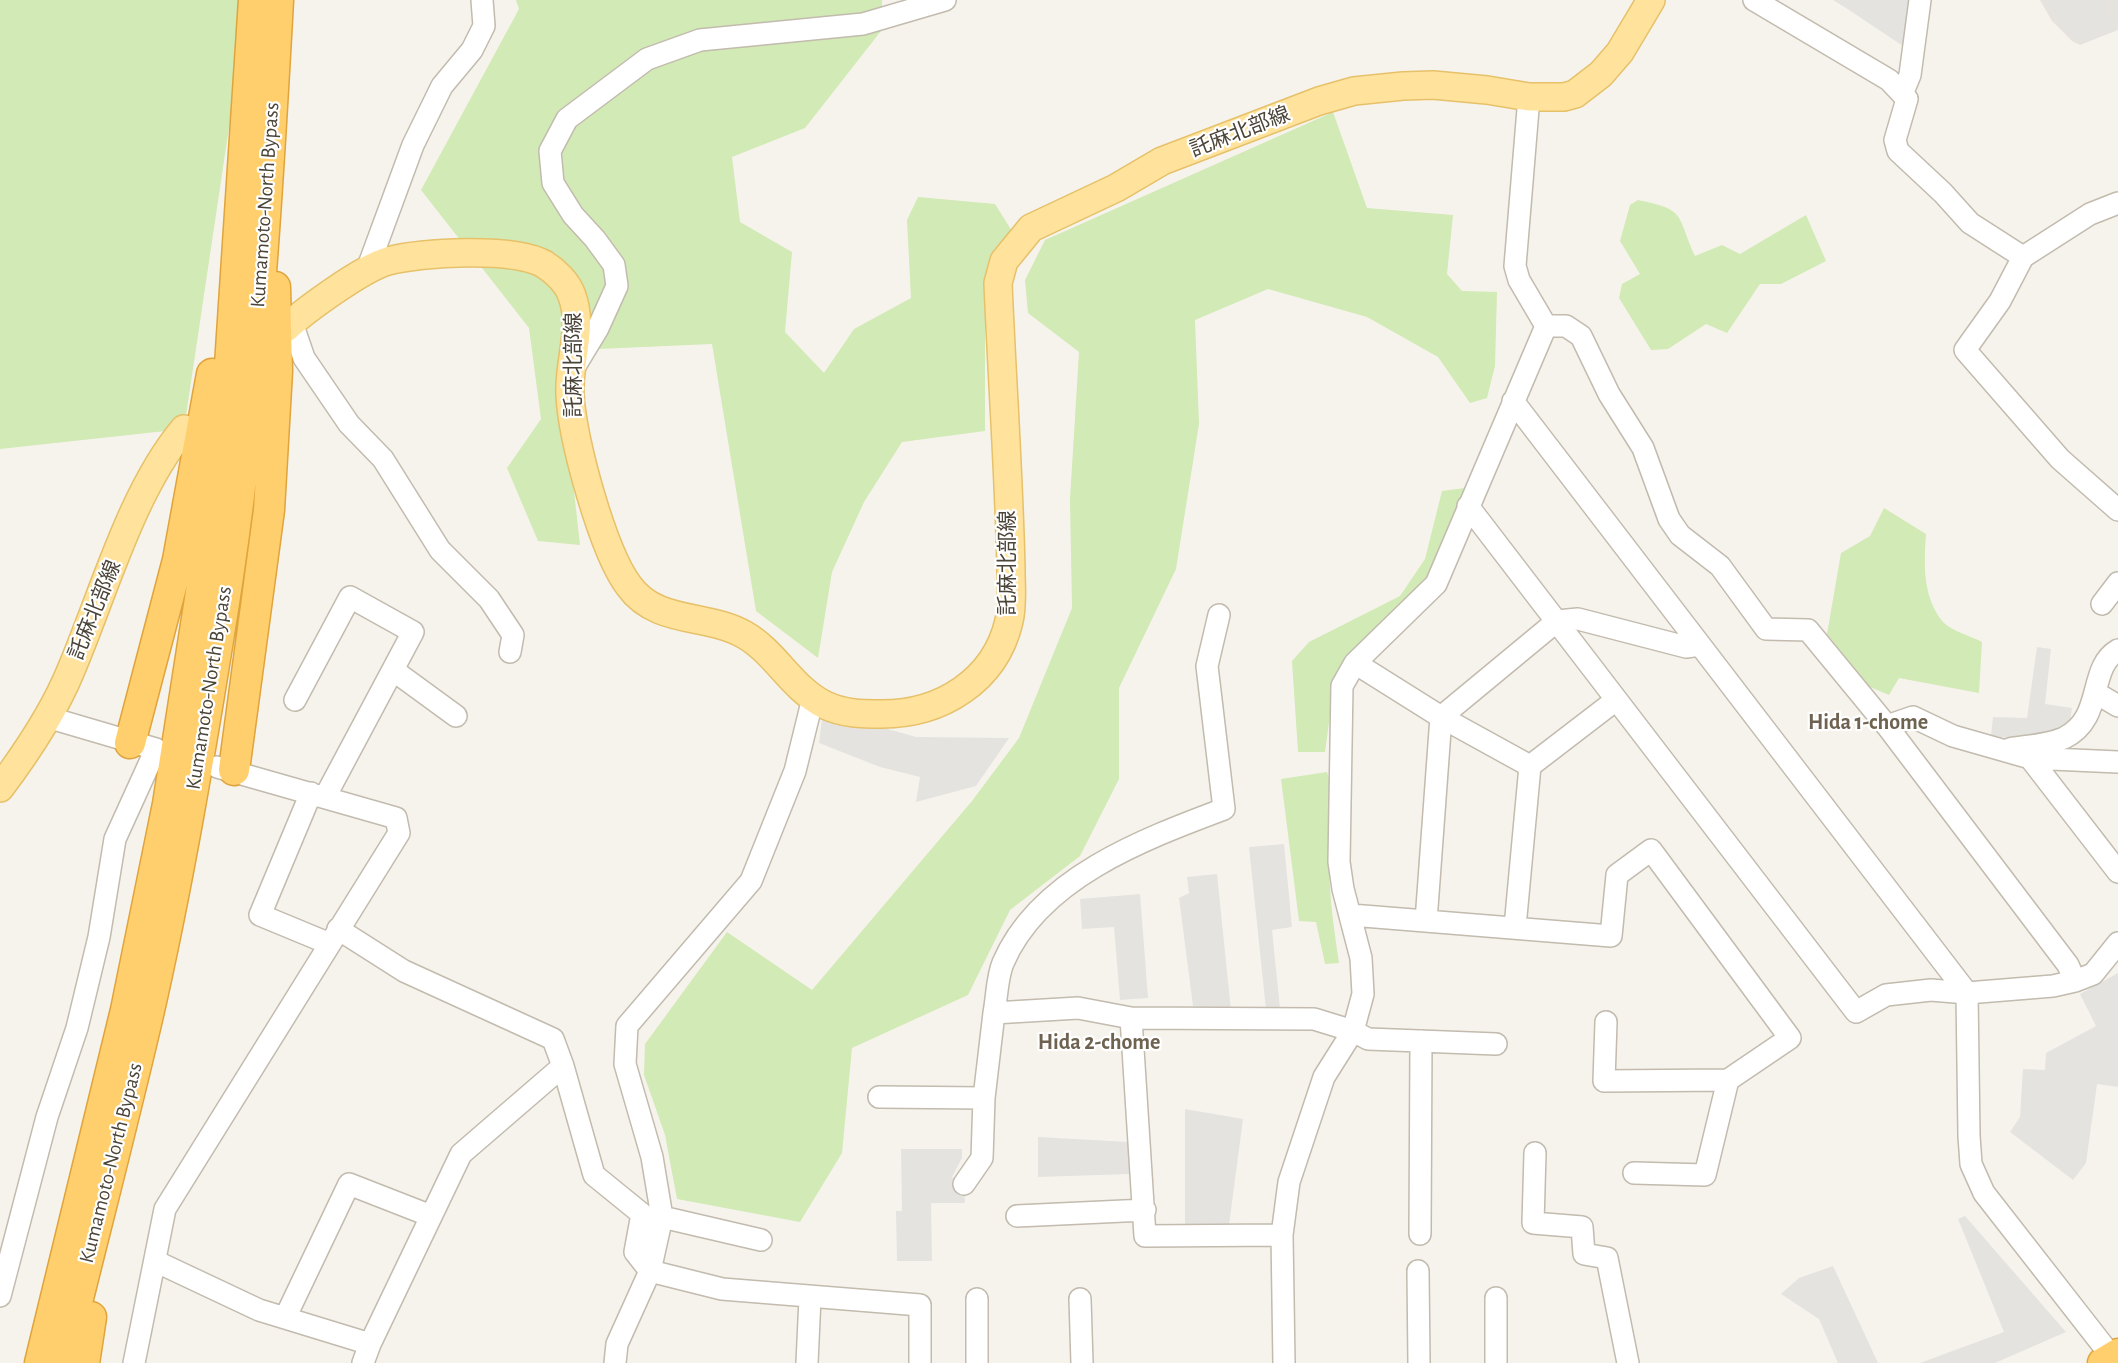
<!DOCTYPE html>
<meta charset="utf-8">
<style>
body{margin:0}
canvas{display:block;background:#f6f3ec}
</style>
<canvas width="2118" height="1363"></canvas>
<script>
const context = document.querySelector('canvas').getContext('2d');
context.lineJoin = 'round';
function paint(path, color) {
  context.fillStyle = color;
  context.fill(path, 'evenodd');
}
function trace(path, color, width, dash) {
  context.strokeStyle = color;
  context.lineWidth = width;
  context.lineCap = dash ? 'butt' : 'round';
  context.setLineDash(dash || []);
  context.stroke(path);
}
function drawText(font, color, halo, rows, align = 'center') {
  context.font = font + ' "Alegreya Sans","Noto Sans JP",sans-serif';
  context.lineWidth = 4.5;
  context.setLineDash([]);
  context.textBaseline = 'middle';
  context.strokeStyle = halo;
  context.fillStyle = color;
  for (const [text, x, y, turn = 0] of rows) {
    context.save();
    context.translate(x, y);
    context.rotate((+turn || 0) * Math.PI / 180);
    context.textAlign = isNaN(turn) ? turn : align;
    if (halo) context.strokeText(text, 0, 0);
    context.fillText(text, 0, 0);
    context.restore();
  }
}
paint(new Path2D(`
 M2040,0H2118V30L2080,45L2072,41L2052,21Z`), '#e6e2dd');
paint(new Path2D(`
 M0,0H248L184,429L0,449Z
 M516,0H882L881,31L805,128L732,157L740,222L792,252L785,332L824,373L854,329L911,298L907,220L918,197L995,204L1012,231L985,287V431L902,442L864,502L832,572L818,658L756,611L712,344L598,349L561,374L580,545L538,541L507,468L541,419L529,328L421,190L519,9Z
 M1333,112L1367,208L1453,215L1447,274L1462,291L1497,292L1495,366L1487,398L1470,403L1438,357L1367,317L1268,289L1195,320L1199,424L1176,569L1119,688V779L1080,856L1010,910L968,995L852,1048L842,1153L800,1222L677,1199L665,1135L644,1075L645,1044L727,932L812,990L972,801L1019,738L1072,608L1070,499L1079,352L1028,313L1025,280L1045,240Z
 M1638,200C1687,210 1676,214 1695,256L1722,245L1740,254L1806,215L1826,261L1781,284H1760L1727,333L1706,324L1668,349L1651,350L1619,298L1622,284L1640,274L1620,241L1630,205Z
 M1465,488L1435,568L1404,610L1345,656L1333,693L1325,752H1298L1292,661L1309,642L1400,596L1425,559L1442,491Z
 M1884,508L1926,534C1924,564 1922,598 1944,623C1952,631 1971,636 1982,642L1979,693L1899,678L1889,695L1870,687L1827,634L1841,553L1870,536Z
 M1327,772C1337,799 1328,832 1329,860C1329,895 1334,929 1339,963L1325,964L1316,922L1299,921L1281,779Z`), '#d2eab5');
paint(new Path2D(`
 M1833,0H1915L1909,50L1846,8Z
 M2045,0H2103L2111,31L2081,42L2072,37L2055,19Z
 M2037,647L2051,649L2045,704L2072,708L2070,721L2052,731L2020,739L1991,736L1993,717L2027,718Z
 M823,711L916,737L1009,738L976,786L916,802L920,777L880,767L819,743Z
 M1284,844L1292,927L1272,930L1280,1009L1266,1010L1249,847Z
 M1217,874L1231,1011L1193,1006L1179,898L1189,893L1187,877Z
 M1140,894L1148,998L1120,1000L1114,927L1082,929L1080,899Z
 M2118,973V1087L2097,1084L2086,1163L2073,1180L2010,1132L2020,1117L2023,1069L2045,1070L2046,1053L2096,1026L2080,994Z
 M1185,1109L1243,1119L1229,1225H1185Z
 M1038,1137L1129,1142V1174L1038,1177Z
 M901,1149H962V1158L952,1177L964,1184L965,1203H931L932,1261H897L896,1211H902Z
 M1965,1216L2066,1332L1995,1363H1920L2004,1332L1958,1219Z
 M1833,1266L1878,1363H1838L1819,1319L1781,1294L1799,1278Z`), '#e5e3e0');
const minor = new Path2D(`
 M1754,0L1889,80L1907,99L1895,140L1898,151L1943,193L1970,223L2023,257
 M1903,92L1910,75L1920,0
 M1529,97L1515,266L1519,280L1546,326
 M2118,203L2090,214L2023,257L2000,301L1965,350L2060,459L2118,510
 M367,270L413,145L442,86L472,50L484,26L482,0
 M292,323L304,358L349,424L383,459L440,550L489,599L513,635L510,652
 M1546,326H1566L1581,336L1609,394L1643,448L1669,519L1680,535L1720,566L1766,629L1808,630L1887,726L2068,965L2075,981
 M575,366L598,328L617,286L614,265L595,239L573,215L553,183L550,151L567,119L647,59L700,40L863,24L945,0
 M1513,401L1967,993L1969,1136L1971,1164L1984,1193L2112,1357
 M1468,506L1856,1012L1886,995L1931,990L1967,993L2053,986L2075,981L2093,974L2118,943
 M2102,604L2118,583
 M1355,663L1441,717L1530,766
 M393,670L456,716
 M2096,693L2118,706
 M813,698L795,771L751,881L627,1026L625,1064L652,1157L662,1217L650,1271L722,1289L920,1305V1363
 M295,700L350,597L413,632L325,797
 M1887,726L1913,717L1953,736L2030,758L2118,762
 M2009,749C2026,746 2048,745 2064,738C2105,718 2087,668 2118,650
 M2030,758L2118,872
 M311,793L260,915L330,944
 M1351,915L1611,936L1617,875L1651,850L1790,1038L1728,1080L1604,1081L1606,1022
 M1426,921L1441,717L1557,621L1578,619L1686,647L1700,645
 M1515,927L1530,766L1616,700
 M338,929L404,971L553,1039L563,1066L594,1175L642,1214L635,1252L650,1271L617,1344L615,1363
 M994,1013C997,997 997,977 1003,963C1039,878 1144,839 1224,809L1207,666L1219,615
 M1131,1018L1314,1019L1353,1031L1368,1039L1496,1044
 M879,1097L984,1098
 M1535,1153L1533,1223L1582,1227L1584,1254L1607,1258L1628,1363
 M1634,1173L1705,1175L1728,1080
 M964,1184L982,1158L984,1098L994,1013L1078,1008L1131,1018L1145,1236L1282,1235
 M1017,1216L1145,1210
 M662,1217L761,1240
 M1420,1234L1421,1041
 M155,1261L259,1310L370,1344L363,1363
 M1418,1271L1419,1363
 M0,1296L47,1117L77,1028L99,937L115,839L156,749L47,717
 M1496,1298V1363
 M1080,1299L1082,1363
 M285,1318L349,1184L431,1216
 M370,1344L461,1154L563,1066
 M134,1363L165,1209L399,833L396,818L217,767
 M807,1363L810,1298
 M977,1363V1299
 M1284,1363L1282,1235L1289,1182L1324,1077L1353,1031L1363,994L1361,958L1343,889L1339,862L1342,686L1355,663L1436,584L1546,326`);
const major = new Path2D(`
 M286,328C305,310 363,268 388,261C422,252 513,247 544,264C555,271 568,283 572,296C584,328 568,362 570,395C572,439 603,552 629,586C657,625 707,613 745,635C776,653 792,689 825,705C844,714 862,714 882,714C941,714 995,681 1009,621C1013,605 1011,587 1011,570C1009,475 1002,379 998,283L1004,261L1031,228L1116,188L1162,161L1319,101L1354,91L1403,86L1433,85L1487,90L1529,97H1564L1575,94L1601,74L1620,52L1651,0
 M0,788C27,752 54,712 71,670C103,595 132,490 184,429`);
const highway = new Path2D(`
 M130,743L178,560L212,374
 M234,770L269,510L277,371L275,287
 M40,1363L126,1010L168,804L200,599L227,411L254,0
 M62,1363C90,1248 120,1134 147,1019C178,884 201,746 223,609C255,408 267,203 278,0
 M84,1363L91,1317
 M2103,1363L2118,1354`);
trace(minor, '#c2bbae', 24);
trace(major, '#e6c16a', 30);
trace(highway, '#e0a43c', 33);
trace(minor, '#fff', 21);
trace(major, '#ffe39c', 27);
trace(highway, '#ffcf6e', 30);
drawText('21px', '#4b4439', '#fff', [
 ["託麻北部線",1240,132,-21],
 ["Kumamoto-North Bypass",265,205,-86],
 ["託麻北部線",574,365,-90],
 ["託麻北部線",1008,563,-90],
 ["託麻北部線",95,610,-68],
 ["Kumamoto-North Bypass",209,688,-81],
 ["Kumamoto-North Bypass",111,1163,-76]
]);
drawText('bold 22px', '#6e6250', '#fff', [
 ["Hida 1-chome",1868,722],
 ["Hida 2-chome",1099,1042]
]);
</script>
